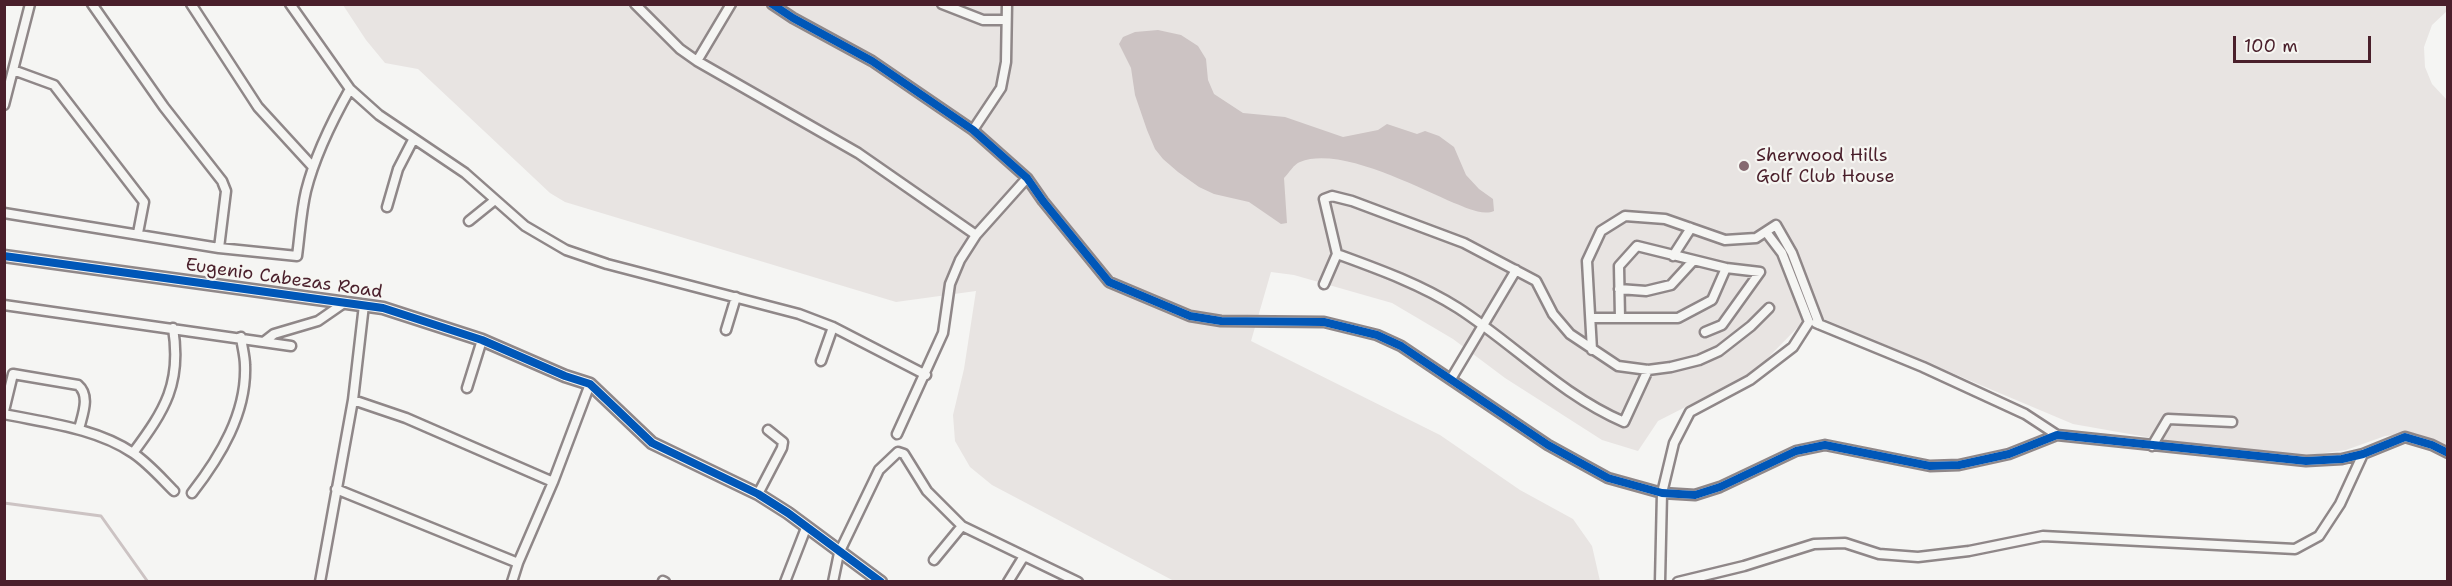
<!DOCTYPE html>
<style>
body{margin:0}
#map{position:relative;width:2452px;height:586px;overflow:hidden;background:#f5f5f3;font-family:"Shantell Sans",sans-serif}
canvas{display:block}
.frame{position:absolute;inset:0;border:6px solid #4a1f2b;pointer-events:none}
.scale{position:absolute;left:2233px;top:36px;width:138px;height:27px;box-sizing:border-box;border:3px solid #4a1f2b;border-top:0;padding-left:8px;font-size:18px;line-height:21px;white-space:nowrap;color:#4a1f2b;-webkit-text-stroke:4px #f6f6f2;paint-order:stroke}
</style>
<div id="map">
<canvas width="2452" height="586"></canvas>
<div class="frame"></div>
<div class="scale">100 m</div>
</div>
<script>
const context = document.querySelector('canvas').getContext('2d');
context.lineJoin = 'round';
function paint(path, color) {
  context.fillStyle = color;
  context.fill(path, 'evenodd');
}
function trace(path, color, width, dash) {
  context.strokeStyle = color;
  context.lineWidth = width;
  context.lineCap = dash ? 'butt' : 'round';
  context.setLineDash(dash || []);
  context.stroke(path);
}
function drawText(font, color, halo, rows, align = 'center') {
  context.font = font + ' "Shantell Sans",sans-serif';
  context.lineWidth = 4.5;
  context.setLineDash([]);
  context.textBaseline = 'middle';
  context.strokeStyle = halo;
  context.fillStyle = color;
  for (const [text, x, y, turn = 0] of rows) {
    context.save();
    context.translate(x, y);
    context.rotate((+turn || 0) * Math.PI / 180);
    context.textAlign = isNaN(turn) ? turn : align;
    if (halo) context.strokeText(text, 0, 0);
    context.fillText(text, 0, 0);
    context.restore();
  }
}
paint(new Path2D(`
 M343,5H2447V11L2432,25L2424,47L2425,67L2432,84L2447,100V445L2415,433L2385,436L2346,450L2303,456L2169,441L2073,424L1824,319L1803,322L1754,372L1658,421L1638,451L1602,440L1505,378L1453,339L1392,303L1294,275L1271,272L1251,341L1440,435L1520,490L1573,519L1592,546L1600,581H1174L992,485L970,467L955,441L953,415L964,369L976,291L896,302L565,202L550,193L418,69L385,63L366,40Z`), '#e8e4e2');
paint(new Path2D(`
 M1158,30L1181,35L1198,46L1206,59L1208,80L1214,94L1243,113L1285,117L1343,137L1378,130L1387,124L1417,134L1425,131L1439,136L1454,147L1466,175L1479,189L1493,199L1494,211C1482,216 1465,207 1454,203C1416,187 1340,146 1300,162C1294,164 1289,173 1284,178L1287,223L1281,224L1249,202L1214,194L1199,187L1178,172L1163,159L1155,149L1147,130L1135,95L1131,68L1119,44L1123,37L1135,32Z`), '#ccc3c3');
trace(new Path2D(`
 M4,503L101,516L148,582`), '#ccc3c3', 3);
const minor = new Path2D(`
 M92,4L164,107L222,181L226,191L219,248
 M191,4L258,107L313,167
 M290,4L350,89L379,115L465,173L525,226L566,250L607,264L799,314L833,327L926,375
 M635,4L680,49L697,61L858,153L976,235
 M772,4L793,18L872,61L973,130L1027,178L1043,201L1109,282L1190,316L1221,321L1324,322L1377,335L1401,346L1548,445L1608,478L1662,493L1695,495L1720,487L1796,451L1825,445L1930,466L1959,465L2009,454L2057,435L2306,461L2342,459L2363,454L2405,437L2432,445L2448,453
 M942,4L983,20H1005
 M697,61L731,4
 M13,70L54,85L144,202L138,233
 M4,105L30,4
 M973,130L1001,88L1006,62L1007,4
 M387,207L398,169L413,140
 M4,213L219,248L297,256C300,234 301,212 306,191C315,155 332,121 350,89
 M469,221L495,200
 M1766,232L1782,253L1809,322
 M1337,254C1378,269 1420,284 1458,308C1514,344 1561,395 1624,422L1648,370
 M1673,256L1691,228
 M1324,284L1337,254L1324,199L1332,196L1352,201L1464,243L1536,281L1553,314L1570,334L1618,366L1648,370L1671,367L1699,360L1719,351L1751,326L1769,308
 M1619,289L1646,291L1671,285L1693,261
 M4,305L291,346
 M1591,318H1678L1712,300L1726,268
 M1620,318L1619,266L1637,246L1726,268L1760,272L1722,325L1705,332
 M1816,323L1923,367L2025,414L2057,435
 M726,330L736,297
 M265,341L274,334L318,321L344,303
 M1592,350L1587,261L1601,231L1625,216L1665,219L1725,240L1756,238L1776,225L1792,253L1819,324
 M821,361L833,327
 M1451,379L1516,270
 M467,388L482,340
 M353,400L406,418L553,482
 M4,411L13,374L78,385C91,396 82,416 79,429
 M4,414C47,423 96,428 133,453C148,463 161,478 174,491
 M897,434L943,333L950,284L960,260L976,235L1027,178
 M2152,446L2168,419L2232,422
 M133,453C165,410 182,383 173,328
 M336,489L518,563L512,582
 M192,493C220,457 247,413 245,365C245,356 242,346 241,337
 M758,494L782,448L783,442L768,430
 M934,560L962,526
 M518,563L553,482L590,384
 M663,581L665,582
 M320,582L353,400L364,305
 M785,582L806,528
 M833,582L839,553L879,470L898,452L904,454L927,491L962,526L1078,582
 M1008,582L1024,556
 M1660,582L1662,493L1674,443L1690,412L1750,380L1793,347L1809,322
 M1678,582L1744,566L1814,544L1845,543L1879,554L1918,557L1969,551L2043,536L2295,549L2319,536L2340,504L2363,454`);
const tertiary = new Path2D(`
 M4,256L383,308L482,340L565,376L590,384L652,443L758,494L788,513L881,582`);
trace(minor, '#8f8788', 13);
trace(tertiary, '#8f8788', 15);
trace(minor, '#f5f5f3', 8);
trace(tertiary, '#f5f5f3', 10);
trace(new Path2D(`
 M772,4L793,18L872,61L973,130L1027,178L1043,201L1109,282L1190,316L1221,321L1324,322L1377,335L1401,346L1548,445L1608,478L1662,493L1695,495L1720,487L1796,451L1825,445L1930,466L1959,465L2009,454L2057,435L2306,461L2342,459L2363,454L2405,437L2432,445L2448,453
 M4,256L383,308L482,340L565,376L590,384L652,443L758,494L788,513L881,582`), '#0057b8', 8);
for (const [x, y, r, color] of [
 [1744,166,6,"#866a71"]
]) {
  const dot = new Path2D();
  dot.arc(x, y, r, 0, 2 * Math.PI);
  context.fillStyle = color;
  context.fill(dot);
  trace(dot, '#f6f6f2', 2);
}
drawText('18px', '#4a1f2b', '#f6f6f2', [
 ["Sherwood Hills",1756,156],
 ["Golf Club House",1756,177]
], 'left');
drawText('18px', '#4a1f2b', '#f6f6f2', [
 ["Eugenio Cabezas Road",284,279,8]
]);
</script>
